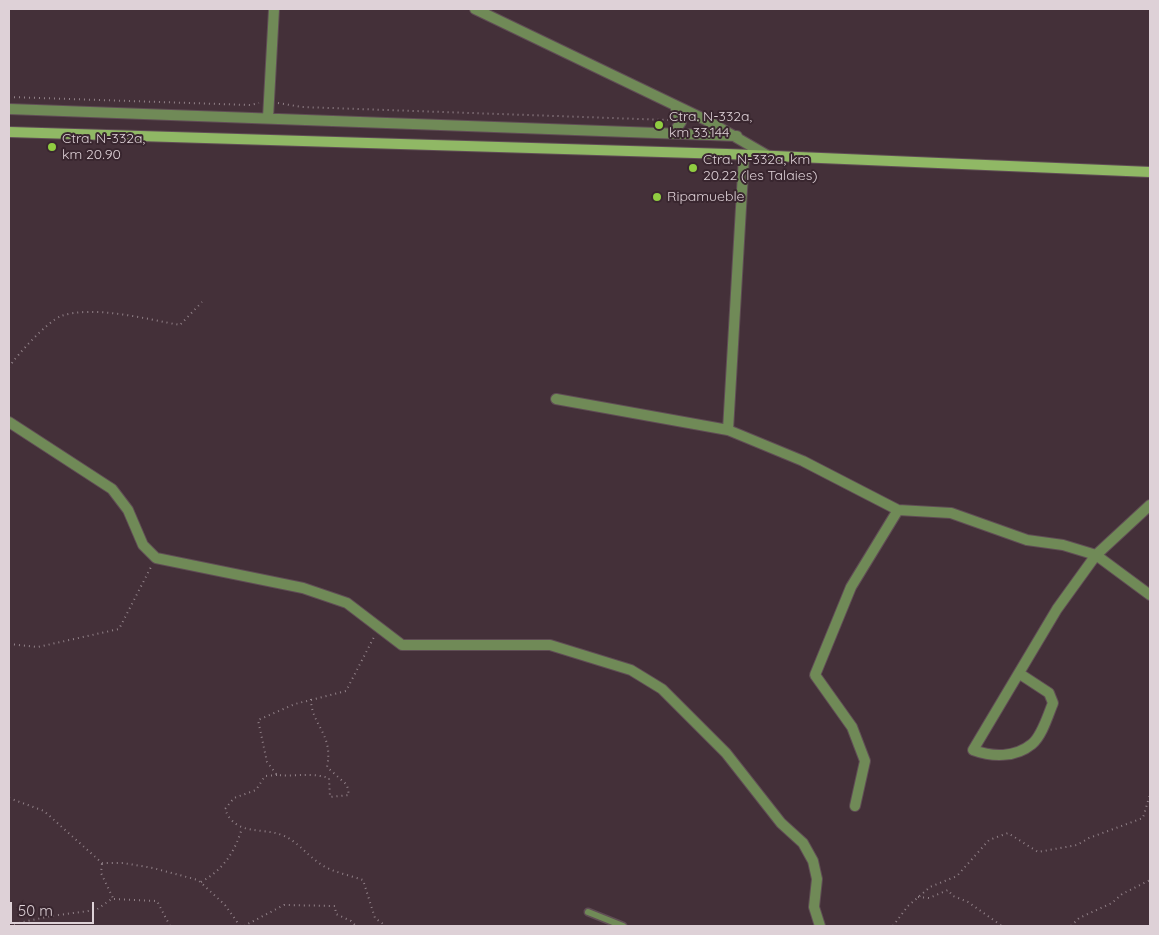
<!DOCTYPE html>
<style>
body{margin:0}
#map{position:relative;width:1159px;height:935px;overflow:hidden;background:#443039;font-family:Quicksand,sans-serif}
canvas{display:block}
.frame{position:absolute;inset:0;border:10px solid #ded1d7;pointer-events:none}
.scale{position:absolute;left:10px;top:902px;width:84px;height:22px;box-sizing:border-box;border:2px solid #ded1d7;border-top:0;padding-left:6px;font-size:15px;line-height:18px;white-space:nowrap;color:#ded1d7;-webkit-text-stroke:4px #39262f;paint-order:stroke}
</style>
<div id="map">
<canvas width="1159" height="935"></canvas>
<div class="frame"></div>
<div class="scale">50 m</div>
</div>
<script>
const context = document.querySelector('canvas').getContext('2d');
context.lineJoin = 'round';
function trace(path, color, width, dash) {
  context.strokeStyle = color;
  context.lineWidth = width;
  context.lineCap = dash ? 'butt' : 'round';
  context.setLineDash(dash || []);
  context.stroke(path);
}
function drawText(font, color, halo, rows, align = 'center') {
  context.font = font + ' Quicksand,sans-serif';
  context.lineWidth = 4;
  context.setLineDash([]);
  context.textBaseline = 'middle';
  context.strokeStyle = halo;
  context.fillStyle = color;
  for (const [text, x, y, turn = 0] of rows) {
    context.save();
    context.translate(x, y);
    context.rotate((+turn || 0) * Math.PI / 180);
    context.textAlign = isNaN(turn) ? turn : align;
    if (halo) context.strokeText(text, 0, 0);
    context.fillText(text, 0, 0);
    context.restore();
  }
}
const service = new Path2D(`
 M588,912L623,926`);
const minor = new Path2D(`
 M475,9L708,121L770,157
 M9,109L737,136
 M268,118L274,9
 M674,132L681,122L675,106
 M744,156L728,430L803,461L898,510L951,513L1027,540L1063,545L1096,555L1150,505
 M556,399L728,430
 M9,422L112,489L128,510L143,545L156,558L303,588L347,603L402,645H550L631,670L662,689L726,753L781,823L803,843L813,861L817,879L814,907L820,926
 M1020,674L1049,693L1053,703C1048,715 1042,736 1032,744C1015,758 992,757 973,750L1057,609L1096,555L1150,595
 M855,806L865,761L852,727L815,675L851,587L898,510`);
const secondary = new Path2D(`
 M9,132L727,154L1150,172`);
trace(service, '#604d55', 9);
trace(minor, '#604d55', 12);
trace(secondary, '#604d55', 12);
trace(new Path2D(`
 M9,97L250,105L259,103
 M278,103L302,107L668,120
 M9,367C17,355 48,321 61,316C94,305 146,319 180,325L202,302
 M9,644L38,647L119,629L151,567
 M311,699C311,725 334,734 327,767L347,785L349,795L330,797L329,778C308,772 298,777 277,775L267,762L258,720L295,704L346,691L374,637
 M277,775L265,776L256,790L234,798L225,809C235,836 260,827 282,835C297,841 306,854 319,863C331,872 349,875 363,880L375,918L386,926
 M9,798L44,811L102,863H123L153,868L198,880L225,905L240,926
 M201,882C223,870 235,852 242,828
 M918,897L929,898L948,890L953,896L968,902L1002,926
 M114,899L157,901L170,926
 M9,925L51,916L96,910L113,898L101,873L102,863
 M244,926L284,905L335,906L336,914L351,921L356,926
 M893,926L908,906L930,887L957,876L989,840L1008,833L1038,852L1077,845L1089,838L1143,818L1150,794
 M1071,926L1079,918L1112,903L1122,894L1150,880`), '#928289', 2, [1, 4]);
trace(service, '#708a57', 6);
trace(minor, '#708a57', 10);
trace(secondary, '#90b865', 10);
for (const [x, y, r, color] of [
 [659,125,5,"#90cd41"],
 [52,147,5,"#90cd41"],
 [693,168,5,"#90cd41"],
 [657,197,5,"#90cd41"]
]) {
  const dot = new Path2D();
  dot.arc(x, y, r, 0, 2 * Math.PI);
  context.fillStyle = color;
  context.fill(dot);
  trace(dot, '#39262f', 2);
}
drawText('14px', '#ded1d7', '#39262f', [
 ["Ctra. N-332a,",669,117],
 ["km 33.144",669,133],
 ["Ctra. N-332a,",62,139],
 ["km 20.90",62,155],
 ["Ctra. N-332a, km",703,160],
 ["20.22 (les Talaies)",703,176],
 ["Ripamueble",667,197]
], 'left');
</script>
